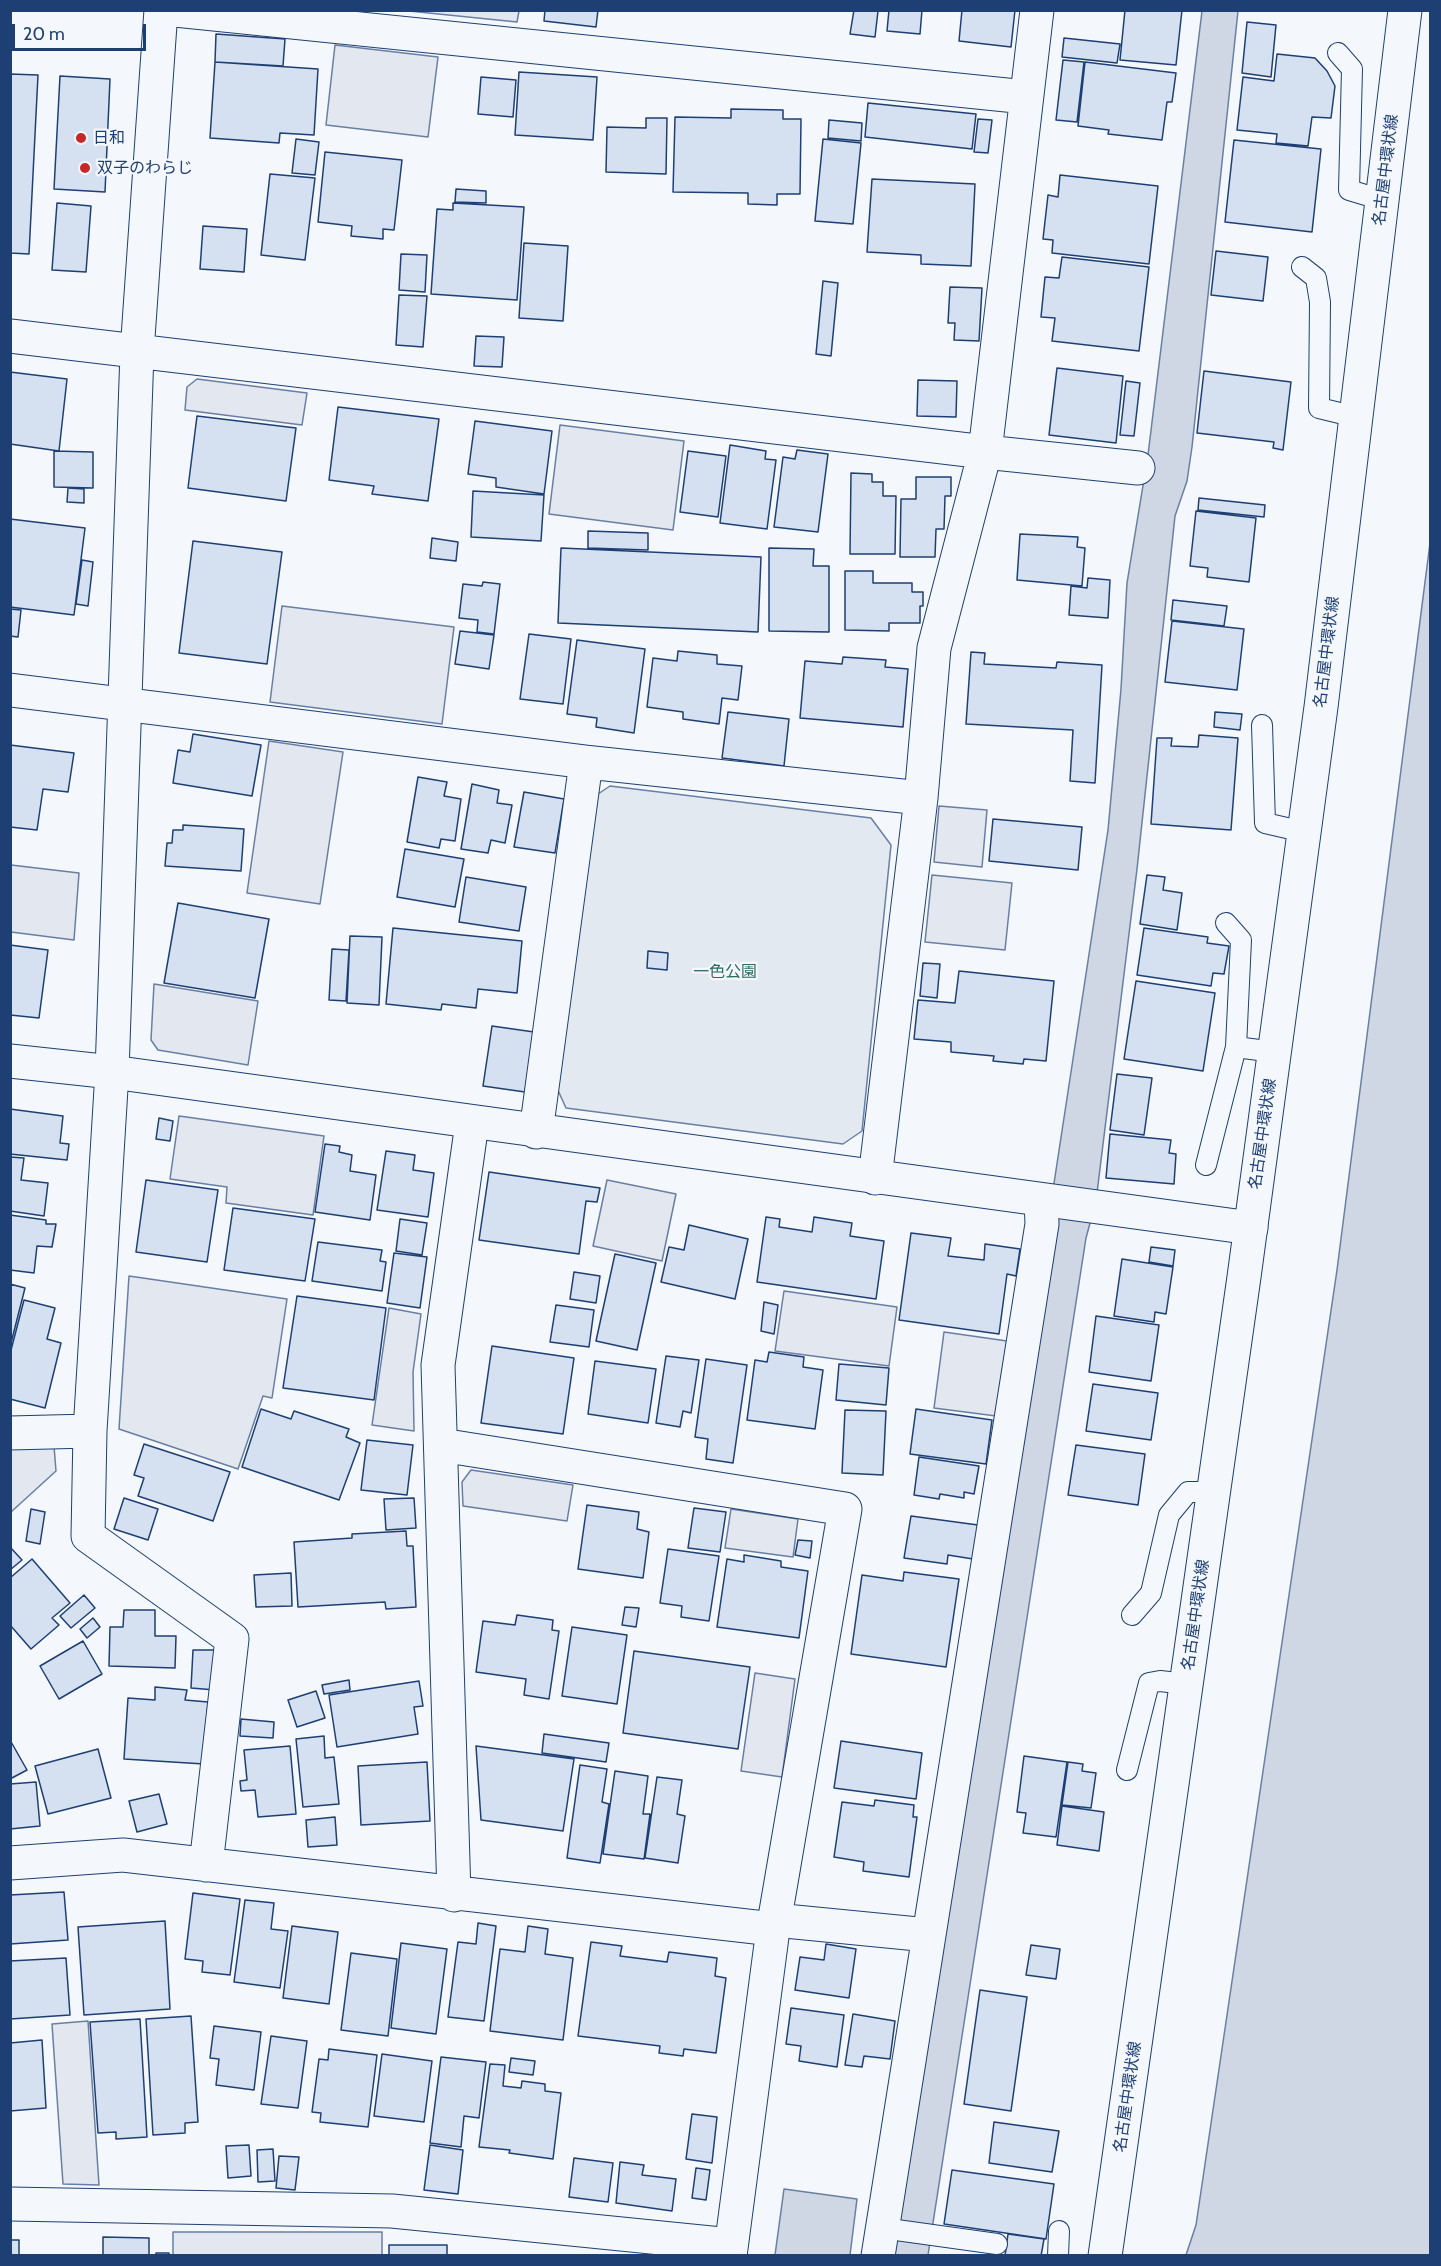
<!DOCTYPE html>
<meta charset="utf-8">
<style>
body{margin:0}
#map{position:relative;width:1441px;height:2266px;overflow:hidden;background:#f4f7fb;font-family:Cabin,sans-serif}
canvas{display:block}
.frame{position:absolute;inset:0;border:12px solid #1d3f73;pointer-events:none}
.scale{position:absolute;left:12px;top:24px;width:134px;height:27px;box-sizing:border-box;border:3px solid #1d3f73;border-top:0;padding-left:8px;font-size:18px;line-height:21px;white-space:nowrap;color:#1d3f73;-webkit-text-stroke:4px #f4f7fb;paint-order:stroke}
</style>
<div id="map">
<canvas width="1441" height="2266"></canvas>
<div class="frame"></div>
<div class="scale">20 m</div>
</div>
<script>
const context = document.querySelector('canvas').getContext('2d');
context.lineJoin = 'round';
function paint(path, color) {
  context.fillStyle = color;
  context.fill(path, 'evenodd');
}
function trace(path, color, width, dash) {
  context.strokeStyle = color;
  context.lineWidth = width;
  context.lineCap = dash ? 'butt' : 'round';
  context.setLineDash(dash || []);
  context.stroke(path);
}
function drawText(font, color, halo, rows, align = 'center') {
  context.font = font + ' Cabin,"Noto Sans JP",sans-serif';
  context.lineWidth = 4.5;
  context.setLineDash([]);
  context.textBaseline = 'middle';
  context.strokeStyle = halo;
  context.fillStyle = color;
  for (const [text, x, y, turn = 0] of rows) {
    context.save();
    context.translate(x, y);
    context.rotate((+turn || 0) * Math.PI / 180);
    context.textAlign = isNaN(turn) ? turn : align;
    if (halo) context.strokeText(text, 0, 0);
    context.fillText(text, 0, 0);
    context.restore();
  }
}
const green = new Path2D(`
 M610,786L871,818L891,845L862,1131L843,1144L566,1108L556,1086L595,796Z`);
paint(green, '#e3e9f0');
trace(green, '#687fa3', 1.5);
const parking = new Path2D(`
 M409,11H519L517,22Z
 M335,45L438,57L428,137L326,125Z
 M197,379L307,393L302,425L185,410L187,387Z
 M560,425L684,441L673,530L549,514Z
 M282,606L454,627L442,724L270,702Z
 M269,741L343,752L320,904L247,893Z
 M939,806L987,810L982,867L934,862Z
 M11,865L79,873L74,940L11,932Z
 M932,875L1012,883L1005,950L925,942Z
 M154,984L258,1001L248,1065L158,1050L151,1040Z
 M179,1116L324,1136L313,1215L226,1203L227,1187L170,1179Z
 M607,1180L676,1194L662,1261L593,1246Z
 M129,1276L287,1299L272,1398L263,1396L238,1469L119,1429Z
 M784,1291L897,1307L889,1366L775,1351Z
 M389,1308L421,1314L413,1372L414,1431L372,1425Z
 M944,1332L1014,1342L1004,1417L934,1408Z
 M11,1444L54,1446L56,1471L11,1512Z
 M471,1470L573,1485L567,1521L463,1506L462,1482Z
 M731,1509L798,1519L793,1557L725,1548Z
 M755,1673L795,1679L782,1777L741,1771Z
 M88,2021L99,2185L63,2184L52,2024Z
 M173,2232H382V2255H173Z`);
paint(parking, '#e3e8f0');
trace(parking, '#687fa3', 1.5);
const water = new Path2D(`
 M1202,11H1238L1192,447L1187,481L1175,516L1137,869L1096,1201L1086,1238L928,2255L890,2256L1108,830L1121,689L1127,583L1148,455Z
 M1430,543V2255H1186L1196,2225L1337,1270Z
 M784,2189L857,2199L850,2255H775Z`);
paint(water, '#cfd7e4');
trace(water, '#687fa3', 1.5);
const building = new Path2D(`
 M545,10H598L596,27L544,21Z
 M854,10L878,11L875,37L850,34Z
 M889,10H922L920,34L887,31Z
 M962,10H1015L1011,47L959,41Z
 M1125,10H1182L1176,65L1120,60Z
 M1247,22L1276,25L1271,77L1242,73Z
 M216,34L285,39L283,66L215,62Z
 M1064,38L1120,44L1117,63L1062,57Z
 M1277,54L1315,58L1327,71L1335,86L1331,118L1312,117L1308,146L1276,143L1277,134L1237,130L1243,77L1274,81Z
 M1063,60L1084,62L1077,122L1056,120Z
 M215,62L318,69L314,135L280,133L279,143L210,138Z
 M1085,62L1176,73L1172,102H1167L1162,140L1108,134L1109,130L1078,126Z
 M519,72L597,77L593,140L515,135Z
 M10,74L38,75L29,254L10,253Z
 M60,76L110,79L105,192L54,189Z
 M481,77L516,80L513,117L478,114Z
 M868,103L976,114L972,149L865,137Z
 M731,109L783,110V119H801L800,194H777V205L748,204V193L673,192L675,117L731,118Z
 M646,118H667L666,174L606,172L607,127L646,128Z
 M978,119L992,120L988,153L974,152Z
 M829,120L862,123L861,141L828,138Z
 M296,139L319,142L315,175L292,173Z
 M823,139L861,143L853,224L815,221Z
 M1234,140L1321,149L1312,232L1225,222Z
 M325,152L402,160L394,230L383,229V239L351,236L352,226L318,222Z
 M270,174L315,178L305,260L261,255Z
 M1060,175L1158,186L1149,264L1052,253L1053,240L1043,239L1048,195L1058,197Z
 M872,179L975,184L971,266L921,264V255L867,252Z
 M456,189L486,191V203L455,202Z
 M57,203L91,206L86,272L52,270Z
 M453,203L524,207L517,300L431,294L437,209L453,210Z
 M203,226L247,229L244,272L200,269Z
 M524,243L568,246L563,321L519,318Z
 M1216,251L1268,257L1263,301L1211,295Z
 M401,254L427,255L425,292L399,290Z
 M1062,257L1149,267L1139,351L1052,341L1055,318L1041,317L1045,277L1059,278Z
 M823,281L838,283L831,356L816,354Z
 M950,287L982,288L979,341L954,340L955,323H948Z
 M399,295L427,296L423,347L396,345Z
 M476,336L504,337L502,367L474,366Z
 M1057,368L1123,376L1116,443L1049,435Z
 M1204,371L1291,382L1283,450L1273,448L1274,442L1197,433Z
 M10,372L67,379L59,451L10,444Z
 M918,380L957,381L956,417L917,416Z
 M1126,381L1140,383L1134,436L1120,435Z
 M338,407L439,419L428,501L372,494L374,486L329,480Z
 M197,416L296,428L286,501L188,488Z
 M475,421L552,431L544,494L496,487V478L468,474Z
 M730,445L766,451L765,459L776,460L767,529L720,523Z
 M797,450L828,454L818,532L774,527L783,457L795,459Z
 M54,451L93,452V488L54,487Z
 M688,451L726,456L718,517L680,512Z
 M851,473L872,474V482H883V496H896L895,554H850Z
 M916,477H951V496H945L944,529H936L935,557H900L901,499H916Z
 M68,488L84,489V503L67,502Z
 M473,491L544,495L541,541L471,537Z
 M1199,498L1265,505L1264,517L1198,510Z
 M1196,511L1256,518L1249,582L1207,577L1208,568L1190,566Z
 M10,519L85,528L74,615L10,607Z
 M588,531L648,533V550L588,548Z
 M1020,534L1078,537L1077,547L1085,548L1082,586L1017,580Z
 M432,538L458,542L456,561L430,558Z
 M193,541L282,552L267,664L179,653Z
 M561,548L761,557L758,632L558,623Z
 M769,548L814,549L813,566H829V632L769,631Z
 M82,560L93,562L88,606L76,604Z
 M845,571H873V583H912V592H923V606H920V623H889V631L845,630Z
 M1088,578L1110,580L1108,618L1069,615L1071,586L1087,588Z
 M483,582L500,584L494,634L477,632L478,620L459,618L463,584L482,586Z
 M1173,600L1227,606L1224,626L1171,620Z
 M10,609L21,610L18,637L10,636Z
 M1172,621L1244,629L1237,690L1165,682Z
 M460,631L494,635L489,669L455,664Z
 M529,634L571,639L563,704L520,699Z
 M577,640L645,649L634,733L596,727L597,718L567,714Z
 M678,651L717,655V664L742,666L738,700L722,698L719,724L683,719V712L647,707L653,658L677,661Z
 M971,652L985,653L984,664L1056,668L1057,662L1102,665L1095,783L1070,781L1073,730L966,724Z
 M843,657L886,660L885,667L908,669L903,727L800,718L805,661L842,664Z
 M728,712L789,719L784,766L722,758Z
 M1215,712L1242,714L1240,730L1214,727Z
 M193,734L261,745L252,796L173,783L178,750L190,752Z
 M1199,735L1238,738L1231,830L1151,824L1157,738H1172L1171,746L1198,747Z
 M10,745L74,753L68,792L43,789L37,830L10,827Z
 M418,777L447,782L444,796L461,799L455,841L441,839L439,848L407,842Z
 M472,784L499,790L497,803L512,805L505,843L491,840L488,853L461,849Z
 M524,792L564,799L555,853L514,847Z
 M993,819L1082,827L1078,870L989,861Z
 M183,825L244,829L241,871L165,866L167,843H172L173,830H183Z
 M405,849L464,859L455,907L397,897Z
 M1147,875L1165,877L1163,890L1182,893L1177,930L1140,924Z
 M466,877L526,887L519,931L459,922Z
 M178,903L269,919L255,998L164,983Z
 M393,928L522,941L517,993L478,989L476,1008L442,1004L441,1010L386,1004Z
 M1144,928L1208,937L1207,943L1229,946L1224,974L1213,973L1211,986L1137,975Z
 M350,936L382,937L379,1005L347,1003Z
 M10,945L48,950L39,1018L10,1015Z
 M332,949L349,950L346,1001L329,1000Z
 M648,951L668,953L667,970L647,968Z
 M923,963L940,964L937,998L920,996Z
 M959,971L1054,981L1046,1061L1024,1059L1023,1064L993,1061L994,1056L951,1052V1042L914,1039L918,1000L955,1003Z
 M1136,981L1215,993L1203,1071L1124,1059Z
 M492,1026L534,1032L525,1092L483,1086Z
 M1117,1074L1152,1078L1144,1135L1110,1130Z
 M10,1109L63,1116L60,1143L69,1144L67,1160L10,1154Z
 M159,1118L173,1121L170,1141L156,1139Z
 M1110,1134L1171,1140L1169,1153L1176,1154L1174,1184L1106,1178Z
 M325,1144L340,1146L339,1152L352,1155L350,1171L376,1175L370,1220L315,1212Z
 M386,1151L415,1155L413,1170L434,1173L428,1217L377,1210Z
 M10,1157L24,1158L21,1180L48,1183L44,1216L10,1211Z
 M489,1172L600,1188L597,1202L586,1201L579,1254L479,1240Z
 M146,1180L218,1190L207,1262L136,1252Z
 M233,1208L315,1219L305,1281L224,1270Z
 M10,1215L46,1220V1224H56L52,1247L37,1246L34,1273L10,1270Z
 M766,1217L780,1219L779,1227L812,1232L814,1217L852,1223L850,1236L884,1241L876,1299L757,1282Z
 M400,1219L427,1223L422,1255L396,1251Z
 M689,1225L748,1239L735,1299L661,1282L669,1247L684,1250Z
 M911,1233L951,1238L948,1256L984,1260L985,1244L1020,1249L1016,1276L1007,1274L999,1334L899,1320Z
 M318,1242L382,1250L380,1261L386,1262L382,1291L312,1281Z
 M1151,1247L1175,1250L1173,1266L1149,1262Z
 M394,1253L427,1257L420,1308L387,1303Z
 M615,1254L656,1263L637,1350L596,1341Z
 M1122,1259L1173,1267L1166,1314L1155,1312L1154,1322L1114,1316Z
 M574,1272L600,1276L596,1303L570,1299Z
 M10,1284L25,1288L10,1347Z
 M297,1296L386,1308L374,1400L283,1388Z
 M24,1300L55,1308L47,1339L61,1343L45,1408L10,1399V1354Z
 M764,1302L778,1305L774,1334L761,1331Z
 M556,1305L594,1310L589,1347L550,1342Z
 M1096,1316L1159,1325L1151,1381L1089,1372Z
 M492,1346L574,1358L563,1434L481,1423Z
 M769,1352L804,1357L803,1367L823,1370L815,1429L747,1420L755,1360L767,1362Z
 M666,1356L699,1360L691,1413L683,1411L680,1427L656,1423Z
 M706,1359L747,1365L733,1463L706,1459L708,1439L695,1437Z
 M595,1361L656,1369L648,1423L588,1414Z
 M839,1364L889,1368L886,1405L836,1400Z
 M1093,1384L1158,1393L1151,1440L1086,1431Z
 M261,1409L291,1419L294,1411L349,1429L346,1437L360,1443L339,1500L242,1467Z
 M916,1409L992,1420L986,1464L910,1454Z
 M845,1410L886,1411L883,1475L842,1473Z
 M367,1440L413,1445L407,1495L361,1490Z
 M144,1444L230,1472L213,1521L138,1496L144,1478L134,1475Z
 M1076,1445L1145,1454L1138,1505L1068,1495Z
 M919,1457L979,1466L974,1494L964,1492V1498L940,1494L939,1499L914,1495Z
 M124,1498L158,1509L148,1540L114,1529Z
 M414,1498L416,1528L386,1530L384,1499Z
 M587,1505L639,1512L637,1529L649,1532L643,1578L578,1569Z
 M694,1508L726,1512L720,1552L688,1548Z
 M31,1509L45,1512L40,1544L26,1541Z
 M911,1516L978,1525L973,1559L948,1555L947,1564L904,1558Z
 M406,1531L407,1546H413L416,1607L386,1609L385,1602L298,1607L294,1542L352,1538V1534Z
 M798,1540L812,1541L810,1558L795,1555Z
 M10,1547L22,1560L10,1570Z
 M668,1549L719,1556L709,1621L681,1617L682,1606L660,1603Z
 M744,1555L781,1561V1567L808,1571L799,1638L717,1627L727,1559L744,1562Z
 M32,1559L70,1603L52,1618L59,1625L31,1649L10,1625V1578Z
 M904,1572L959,1579L946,1667L851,1654L862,1575L903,1581Z
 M291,1573L292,1606L256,1607L254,1575Z
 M84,1595L95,1608L71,1628L60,1616Z
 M625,1607L639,1608L636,1627L622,1625Z
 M124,1610H155V1636H176L175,1668L109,1666L110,1627H123Z
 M517,1615L553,1620L552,1630L559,1631L549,1699L524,1695L526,1679L476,1672L483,1621L515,1625Z
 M93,1618L100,1627L87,1638L80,1629Z
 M572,1627L627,1635L617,1704L562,1696Z
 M83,1641L102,1674L59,1699L40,1666Z
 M193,1650H216L215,1690L191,1688Z
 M634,1651L750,1667L738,1749L623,1733Z
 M349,1680L350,1690L324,1694L322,1685Z
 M419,1681L423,1706L414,1707L418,1734L337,1747L329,1695Z
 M155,1687L187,1690L185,1700L208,1702L204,1764L124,1759L128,1698L155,1700Z
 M316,1691L325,1718L297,1727L288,1700Z
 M241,1719L274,1722L273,1738L240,1736Z
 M544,1734L609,1743L606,1762L542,1753Z
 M324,1736L325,1758L334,1757L339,1804L303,1807L296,1739Z
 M10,1740L27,1770L10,1779Z
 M841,1741L922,1753L916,1799L834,1788Z
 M290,1746L296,1814L258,1817L255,1790L241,1791L240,1781L247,1780L244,1750Z
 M476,1746L574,1759L563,1831L481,1820Z
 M98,1749L111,1798L48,1814L35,1766Z
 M1024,1756L1067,1762L1056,1837L1023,1833L1026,1813L1017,1812Z
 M427,1762L430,1821L361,1825L358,1766Z
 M1068,1762L1083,1764L1082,1771L1096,1773L1091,1808L1062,1805Z
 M580,1765L607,1769L602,1802L609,1804L600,1863L567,1858Z
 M615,1771L648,1776L643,1814H650L644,1859L603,1854Z
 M657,1777L682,1780L677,1814L685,1816L678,1863L645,1858Z
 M36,1782L40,1826L10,1829V1784Z
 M159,1794L167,1824L137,1832L129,1801Z
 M875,1800L914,1805L913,1817H917L909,1877L863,1871L864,1862L834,1857L842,1802L874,1806Z
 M1062,1806L1104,1812L1099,1851L1057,1845Z
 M335,1817L337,1845L308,1847L306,1820Z
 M64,1892L68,1940L10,1944V1895Z
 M193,1893L240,1899L230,1975L202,1972L203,1961L185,1959Z
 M245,1900L274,1903L271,1929L288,1931L280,1988L234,1982Z
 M165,1921L170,2009L84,2015L78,1927Z
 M478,1923L496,1926L484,2021L448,2017L458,1942L476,1944Z
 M292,1926L338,1932L329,2004L283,1998Z
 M528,1926L548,1929L545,1954L573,1958L563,2040L490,2031L500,1949L525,1952Z
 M591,1942L622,1946L620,1956L667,1962L669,1952L717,1958L715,1976L726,1978L716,2053L684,2049L683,2056L659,2053L660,2046L578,2036Z
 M401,1943L447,1949L436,2034L391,2028Z
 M826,1944L856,1949L849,1998L795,1990L800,1957L824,1960Z
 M1031,1945L1060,1949L1056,1979L1026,1975Z
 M351,1953L397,1959L388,2036L341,2030Z
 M66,1958L70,2015L10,2019V1961Z
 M980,1990L1027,1997L1011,2111L964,2104Z
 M791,2008L844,2015L837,2067L799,2061L801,2046L786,2044Z
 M853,2014L895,2021L890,2059L864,2056L862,2067L845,2065Z
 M191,2016L198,2122L185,2123V2133L153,2135L146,2019Z
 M140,2019L147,2137L116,2139V2132L98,2133L90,2022Z
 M214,2026L261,2032L254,2090L216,2085L219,2059L210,2058Z
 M271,2036L307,2041L298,2108L261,2104Z
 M42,2040L46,2108L10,2111V2043Z
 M329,2049L377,2055L368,2127L320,2122L321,2113L312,2112L319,2059L328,2060Z
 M382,2054L432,2061L424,2122L374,2116Z
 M441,2057L486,2062L479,2118L464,2116L461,2147L430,2143Z
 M511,2058L535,2061L533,2075L509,2072Z
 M490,2064L505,2065L503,2086L521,2088L522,2081L545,2084V2091L561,2093L553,2159L509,2153L510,2150L479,2147Z
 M692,2114L717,2117L712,2163L686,2159Z
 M994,2122L1059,2131L1052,2172L989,2163Z
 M249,2145L251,2176L228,2178L226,2146Z
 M430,2145L463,2150L458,2194L424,2190Z
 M273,2149L275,2181L258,2182L257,2150Z
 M279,2156L299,2157L295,2190L276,2188Z
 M574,2158L613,2163L608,2202L569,2197Z
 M620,2162L644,2165L642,2175L676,2179L672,2211L616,2203Z
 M696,2168L710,2170L706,2200L692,2198Z
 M952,2170L1054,2184L1046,2239L944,2224Z
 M1008,2234L1044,2239L1041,2256H1005Z
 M103,2237L149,2238V2256H103Z
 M10,2240H19V2256H10Z
 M389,2245H447V2256H389Z
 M156,2253H169V2256H156Z`);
paint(building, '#d5e0f0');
trace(building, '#1d3f73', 1.5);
const lane = new Path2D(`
 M1338,53L1352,69L1349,190L1382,200
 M1302,267L1316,278L1320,302L1319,408L1356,417
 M1262,725L1265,823L1304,832
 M1236,1047L1274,1052
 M1206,1165L1236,1047L1241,940L1226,923
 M1132,1615L1151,1593L1169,1515L1188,1492H1213
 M1127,1770L1149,1683L1160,1681L1186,1684
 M882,2228L997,2244
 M1058,2256L1059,2231`);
const street = new Path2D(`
 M175,10L1026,97
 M10,336L985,452L1138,468
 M10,690L586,762L921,798
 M536,1132L586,762
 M875,1178L921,798L934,648L985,452L1037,10
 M90,1431L88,1536L232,1639L206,1865
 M10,1433L90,1431L112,1072L137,352L161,10
 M441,1445L845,1509L773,1929L730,2256
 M10,1863L123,1855L773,1929
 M454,1895L438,1365L472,1123
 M775,1920L928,1935
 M10,2204L392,2211L731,2245
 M878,2256L1042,1224L1041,1200`);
const secondary = new Path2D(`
 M10,1061L112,1072L1251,1228`);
const primary = new Path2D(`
 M1105,2256L1244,1277L1321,707L1405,10`);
trace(lane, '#1d3f73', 22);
trace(street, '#1d3f73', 35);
trace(secondary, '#1d3f73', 35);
trace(primary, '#1d3f73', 35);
trace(lane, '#f4f7fb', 20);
trace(street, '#f4f7fb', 33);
trace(secondary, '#f4f7fb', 33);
trace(primary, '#f4f7fb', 33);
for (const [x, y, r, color] of [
 [81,138,6,"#c62828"],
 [85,168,6,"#c62828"]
]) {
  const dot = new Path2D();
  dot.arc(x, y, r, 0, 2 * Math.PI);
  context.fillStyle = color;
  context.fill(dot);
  trace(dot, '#f4f7fb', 2);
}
drawText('16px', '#1d3f73', '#f4f7fb', [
 ["日和",93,138],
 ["双子のわらじ",97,168]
], 'left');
drawText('16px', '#1d3f73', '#f4f7fb', [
 ["名古屋中環状線",1386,170,-83],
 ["名古屋中環状線",1327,652,-83],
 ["名古屋中環状線",1263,1134,-82],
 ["名古屋中環状線",1196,1615,-82],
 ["名古屋中環状線",1128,2097,-82]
]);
drawText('16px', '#2c6c60', '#f4f7fb', [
 ["一色公園",725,972]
]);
</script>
